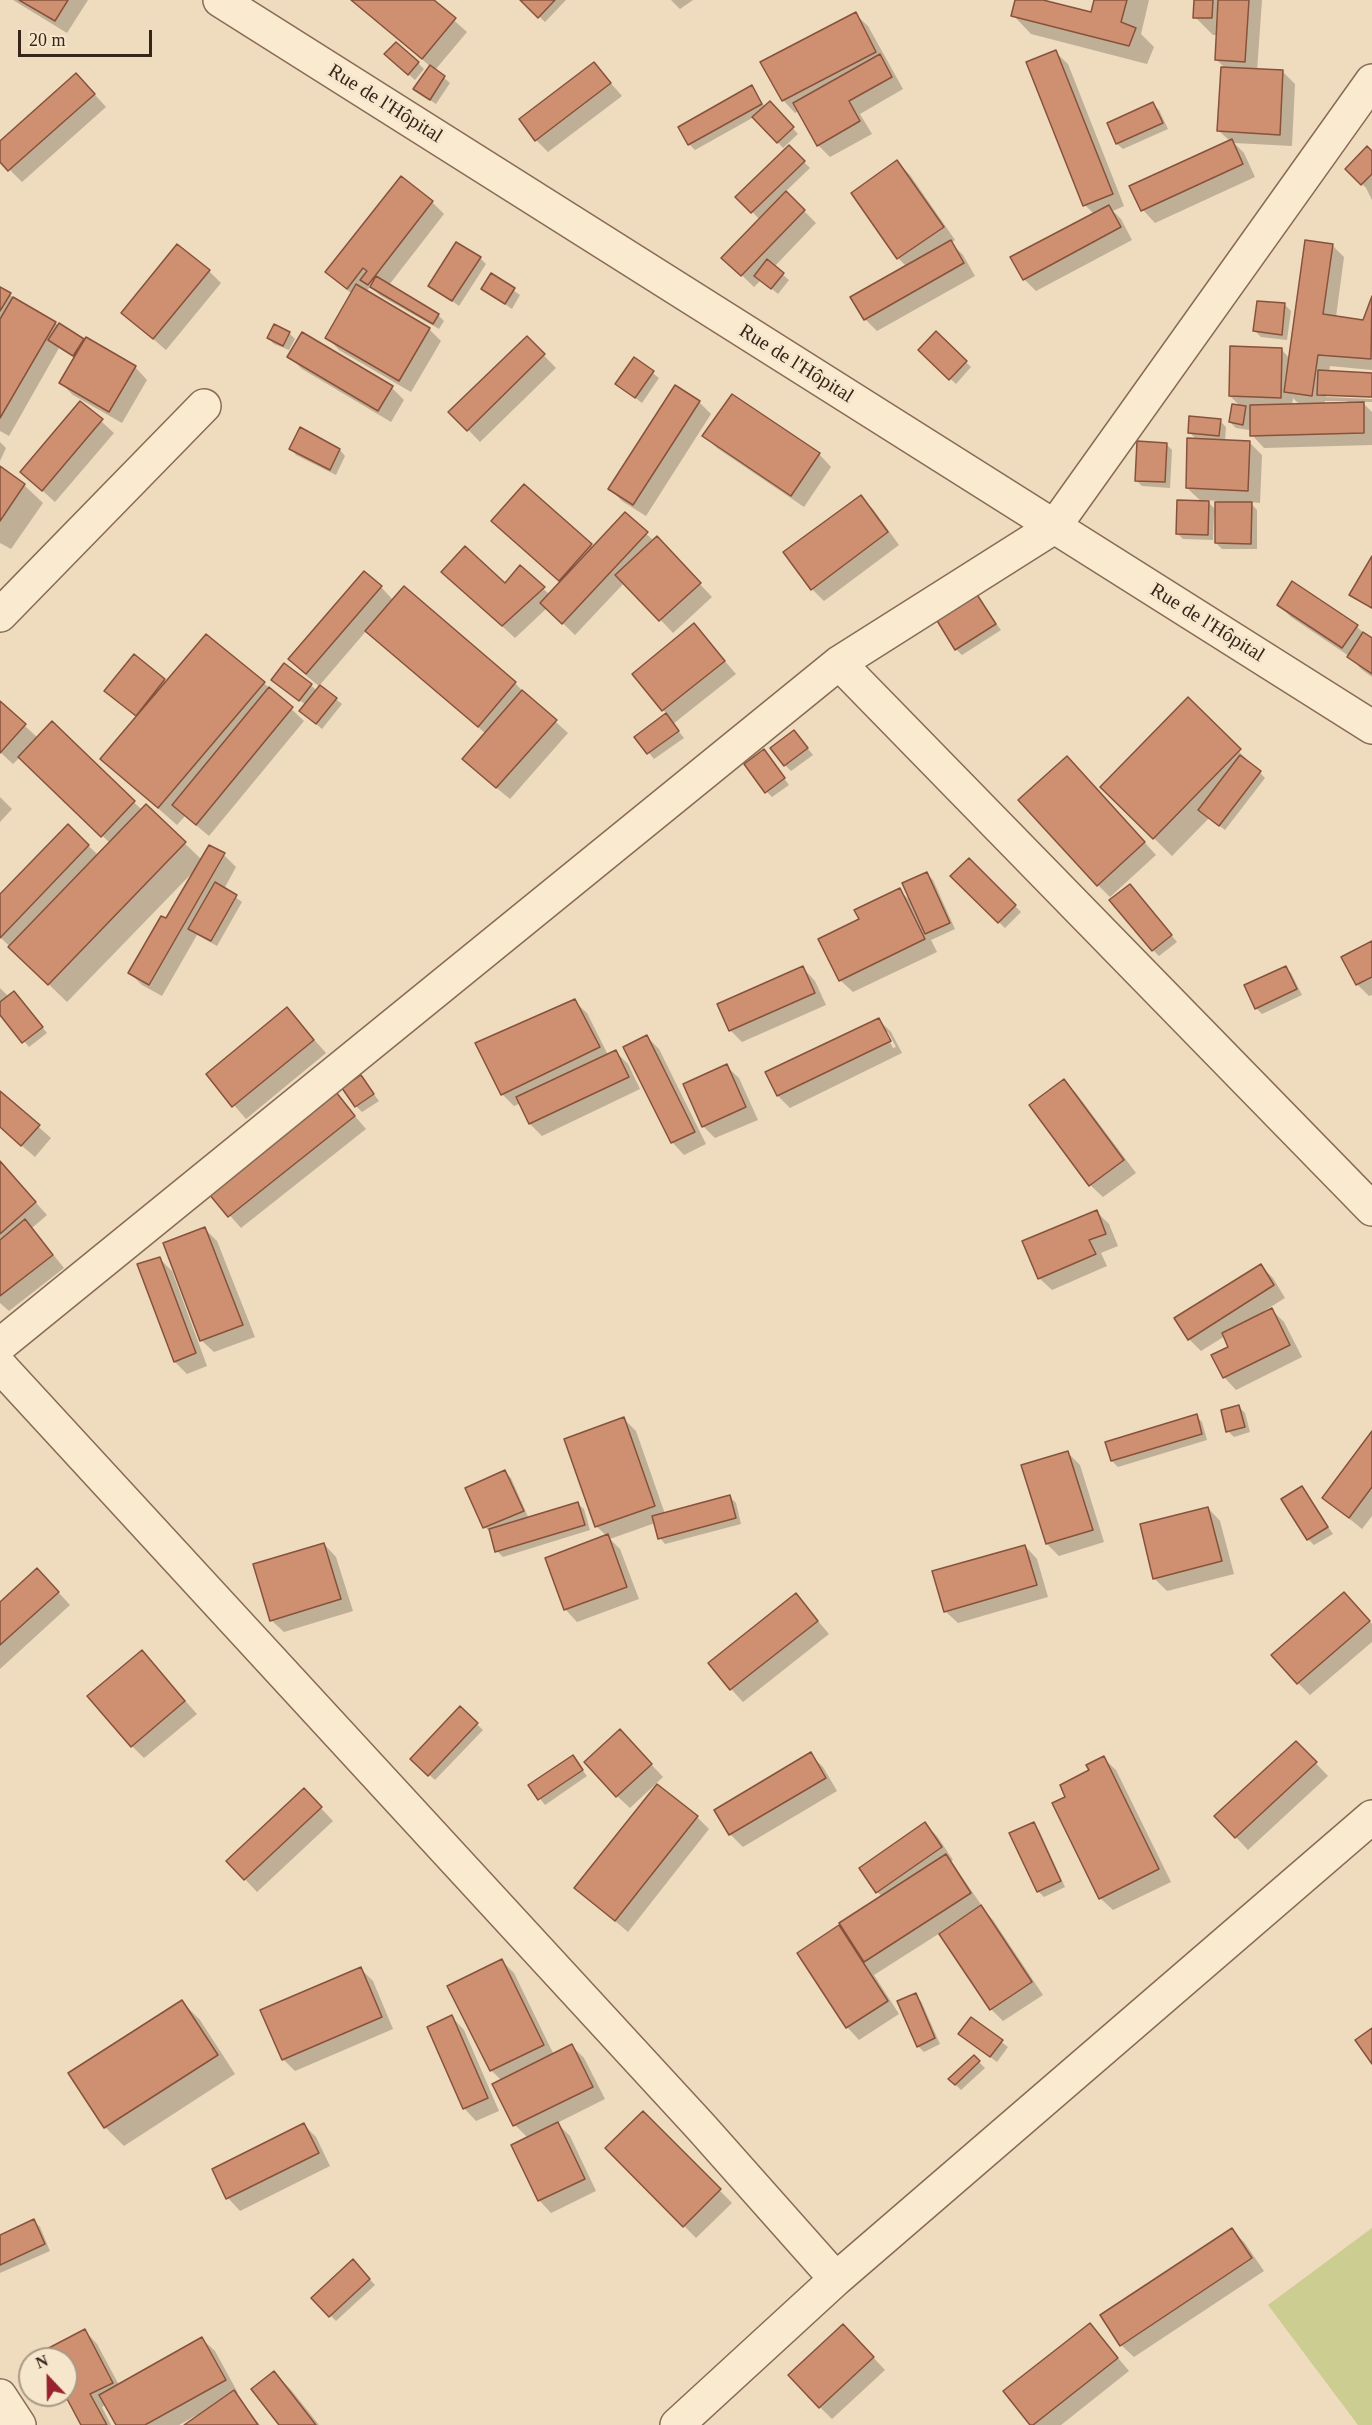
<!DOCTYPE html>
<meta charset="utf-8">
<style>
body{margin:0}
#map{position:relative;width:1372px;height:2425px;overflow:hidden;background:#efdbbd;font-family:"Times New Roman",serif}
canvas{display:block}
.north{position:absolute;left:18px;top:2347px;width:60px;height:60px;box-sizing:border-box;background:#f6e6cc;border:2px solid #a99985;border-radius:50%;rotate:338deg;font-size:16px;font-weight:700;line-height:24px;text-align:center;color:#36251b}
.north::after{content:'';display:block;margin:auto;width:21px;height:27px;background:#98232f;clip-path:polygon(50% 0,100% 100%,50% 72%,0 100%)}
.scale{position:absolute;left:18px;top:30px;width:134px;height:27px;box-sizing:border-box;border:3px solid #36251b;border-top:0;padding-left:8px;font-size:18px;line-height:21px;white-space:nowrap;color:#36251b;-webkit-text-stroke:4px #f6e6cc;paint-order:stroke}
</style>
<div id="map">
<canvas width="1372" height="2425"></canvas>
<div class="north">N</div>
<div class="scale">20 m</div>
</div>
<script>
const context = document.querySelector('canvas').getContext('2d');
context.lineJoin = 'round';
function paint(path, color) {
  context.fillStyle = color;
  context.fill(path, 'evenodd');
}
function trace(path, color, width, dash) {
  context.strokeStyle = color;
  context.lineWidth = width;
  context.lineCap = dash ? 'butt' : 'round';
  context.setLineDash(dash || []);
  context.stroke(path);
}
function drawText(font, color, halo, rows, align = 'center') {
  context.font = font + ' "Times New Roman",serif';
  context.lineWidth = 6;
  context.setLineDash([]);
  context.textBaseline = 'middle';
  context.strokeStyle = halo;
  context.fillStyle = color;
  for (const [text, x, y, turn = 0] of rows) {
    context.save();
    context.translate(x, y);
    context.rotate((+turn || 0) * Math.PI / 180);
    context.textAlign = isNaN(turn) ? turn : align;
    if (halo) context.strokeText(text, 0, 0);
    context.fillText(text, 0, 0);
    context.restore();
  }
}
paint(new Path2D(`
 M1372,2228V2425H1358L1268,2305Z`), '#cbcd91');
paint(new Path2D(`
 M13,0H88L67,33Z
 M353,0H431L467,32L435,70L450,83L436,104L421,94L431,67Z
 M522,0H566L545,22Z
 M671,0H693L680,9Z
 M1017,0H1037L1092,14L1095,0H1149L1141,34L1154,47L1147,64L1031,34L1013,15Z
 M1196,0H1262L1257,71L1283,72L1295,84L1292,146L1234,143L1244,153L1255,177L1155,223L1143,210L1131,187L1230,141L1219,131L1226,69L1216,59L1218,35H1213L1195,17Z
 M855,14L868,26L903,89L860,114L872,134L830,157L818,145L799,111L795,113L783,100Z
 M1055,52L1068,64L1124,206L1113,211L1121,219L1132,240L1036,291L1024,279L1094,214L1085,205Z
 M392,60L418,63L424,69L415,80Z
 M594,64L622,96L548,152L536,140Z
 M88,87L106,107L22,182L0,160V143Z
 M752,87L765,107L775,108L798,134L783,148L754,117L695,150L689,144Z
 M1153,104L1159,110L1168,129L1123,149L1117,144L1109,124Z
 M789,147L810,168L785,192L816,223L774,267L789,280L778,294L761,280L754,287L724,258L760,220L738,197Z
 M1372,153V200L1366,188L1347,169Z
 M897,162L910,175L955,240L951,243L963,255L975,276L877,331L865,319L907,267L898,258Z
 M432,202L444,214L389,285L438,315L444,321L439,329L381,296L370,287L366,292L429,329L441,341L411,392L339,350L327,337L352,294L327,272Z
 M1332,245L1344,257L1336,317L1364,322L1372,300V370L1330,366L1329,372L1372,374V396L1326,394V397L1372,399V402H1362L1372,412V445L1264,448L1252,435L1251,423L1249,430L1236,428L1230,422L1241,407L1230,396L1282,350L1290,359ZM1293,398L1300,405L1292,406ZM1325,401H1347V404L1324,405Z
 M480,258L486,264L459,306L430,285Z
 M209,271L221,283L166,350L123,313Z
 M491,275L520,295L512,309L483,289Z
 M0,289L85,342L135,367L147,380L122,423L73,395L61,383L76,358L59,348L9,436L0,431Z
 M1285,305L1291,311L1287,340L1261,337L1255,331Z
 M289,333L295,339L289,350L274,344L268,338Z
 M936,333L971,367L956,384L920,350Z
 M303,335L392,388L404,400L391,422L302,369L289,356Z
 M527,338L556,368L480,442L451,412Z
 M635,359L659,378L642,403L617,384Z
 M732,396L819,454L831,467L804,507L717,448L704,436Z
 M699,402L711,414L646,516L622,501L610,489Z
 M81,403L114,433L55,502L22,472Z
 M1220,421L1226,427L1225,441L1249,442L1262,455L1260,503L1250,502L1257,510V549H1222L1216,543L1217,515H1214L1213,540L1183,539L1177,533L1202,502L1187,488L1197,440L1189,432ZM1206,500L1217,501V511Z
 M300,429L340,450L345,456L336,475L296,455L291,449Z
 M0,442L6,448L0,461Z
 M1166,444L1172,450L1170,488L1142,486L1136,480Z
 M0,468L24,485L43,503L11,549L0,543Z
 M524,486L594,548L625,514L654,541L669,551L712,597L673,633L625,582L575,635L547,608L515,638L443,572L505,585L521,568L550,595L562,583L505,533Z
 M860,497L873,509L899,545L824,601L812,589Z
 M1372,559V609L1351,595Z
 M1293,583L1357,627L1372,640V677L1361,669L1349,656L1291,617L1279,605Z
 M381,587L393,600L515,683L527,696L568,733L510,799L476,771L486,734L367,630L319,686L342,704L322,729L301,711L306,705L279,685H311L317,691L320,687L302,672L290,659Z
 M975,595L1001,630L962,655L956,649Z
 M694,625L736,674L673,724L684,738L654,759L636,737L667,714L663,710Z
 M164,680L167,682L264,683L304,721L209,836L185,816L177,825L102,759L137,717L112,696Z
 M1188,700L1265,778L1225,830L1209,818L1172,856L1102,787Z
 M0,703L38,738L52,723L142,810L146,806L202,860L224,855L236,867L224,889L242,902L217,946L197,935L162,996L142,985L130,973L167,920L194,871L67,1002L0,937V897L68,826L98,855L110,843L20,757L13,764L0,752Z
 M794,732L813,755L791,771L785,765Z
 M769,757L789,785L772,797L767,792Z
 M1079,770L1156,855L1110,897L1098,885Z
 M0,797L12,809L0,822Z
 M969,860L1021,912L1005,928L952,876Z
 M927,874L933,880L955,929L931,940L937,952L853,992L840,980L861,920L899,890L913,903Z
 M1136,892L1177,942L1159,956L1153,950Z
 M1372,943V995L1369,996L1357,984Z
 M1285,967L1291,973L1302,995L1262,1014L1256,1008Z
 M803,968L815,981L826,1005L742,1042L730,1030Z
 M0,988L9,997L20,999L47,1033L29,1047L2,1015L0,1017Z
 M574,1001L587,1013L608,1055L616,1052L628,1064L640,1089L542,1136L530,1124L521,1103L514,1106L502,1094Z
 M287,1009L326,1053L246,1119L208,1075Z
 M879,1020L891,1032L902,1053L790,1108L778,1096L767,1073ZM885,1032H888L896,1047L893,1048Z
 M647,1037L659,1049L706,1144L684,1155L672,1142Z
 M726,1066L739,1078L758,1120L715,1138L703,1126Z
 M361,1077L379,1101L362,1112L356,1106Z
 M1064,1081L1076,1093L1136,1173L1103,1197L1090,1185Z
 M0,1093L51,1138L35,1157L0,1127Z
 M336,1094L366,1129L241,1228L211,1194Z
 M0,1163L47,1215L32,1228L64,1268L9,1311L0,1303Z
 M1097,1212L1109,1224L1118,1246L1101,1253L1107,1266L1052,1290L1039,1278Z
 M205,1229L217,1241L255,1337L214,1352L201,1340Z
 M159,1258L172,1271L207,1366L187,1374L175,1362Z
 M1260,1265L1273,1278L1285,1298L1264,1311L1265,1313L1272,1310L1284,1322L1302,1357L1236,1390L1224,1377L1230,1347L1225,1336L1201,1351L1189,1339Z
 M1239,1407L1245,1413L1250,1432L1234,1437L1228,1431Z
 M1196,1416L1202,1422L1207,1440L1118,1467L1112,1461L1107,1443Z
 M624,1419L636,1431L665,1514L730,1497L736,1503L741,1524L665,1544L660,1538L655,1523L610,1539L620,1549L639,1599L577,1622L565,1609L607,1536L597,1527L565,1440Z
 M1372,1433V1516L1362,1529L1324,1498Z
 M1068,1453L1080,1465L1104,1542L1059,1556L1047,1544Z
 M505,1472L511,1478L529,1519L578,1504L584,1509L590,1530L503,1557L497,1551L491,1533L485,1527L467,1489Z
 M1301,1487L1333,1534L1314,1545L1308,1539Z
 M1208,1508L1220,1521L1234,1574L1167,1591L1154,1578Z
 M324,1544L336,1557L353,1611L284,1632L271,1620Z
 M1025,1546L1037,1559L1048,1597L958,1623L945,1611Z
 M49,1582L70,1605L0,1669V1604Z
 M796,1595L829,1634L743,1702L731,1689Z
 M1356,1606L1372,1624V1642L1310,1695L1298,1683Z
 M142,1652L197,1714L144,1758L132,1746Z
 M460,1708L483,1730L435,1780L412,1759Z
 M632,1744L663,1777L630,1808L617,1796Z
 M810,1754L823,1767L837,1791L743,1847L730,1834L716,1811Z
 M1308,1755L1328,1776L1248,1850L1216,1816Z
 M572,1757L587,1776L545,1805L530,1786Z
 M1103,1758L1116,1770L1171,1882L1113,1910L1100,1898L1067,1798Z
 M316,1803L333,1821L257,1892L228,1861Z
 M697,1817L709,1829L628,1932L576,1888Z
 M925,1824L937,1836L953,1860L951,1861L982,1906L981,1907L993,1920L1043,1995L1003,2021L991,2009L940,1933L874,1975L899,2014L859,2040L847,2027L799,1953L883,1897L877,1892Z
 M1033,1824L1039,1830L1065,1887L1044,1897L1038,1891Z
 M502,1961L514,1973L554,2055L572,2046L584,2058L605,2099L557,2123L570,2136L596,2191L551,2213L539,2200L528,2138L515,2125L502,2081L491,2070Z
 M361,1969L373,1981L393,2029L295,2071L283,2059Z
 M915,1995L921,2001L940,2044L924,2052L918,2046Z
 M182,2002L200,2020L235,2074L124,2146L105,2127L70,2073Z
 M452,2017L464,2030L499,2111L476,2121L464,2108Z
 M971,2019L1008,2047L997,2062L966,2039Z
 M974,2057L985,2068L961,2090L950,2079Z
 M643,2113L732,2203L696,2238L607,2148Z
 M304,2125L316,2137L330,2166L240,2211L228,2198Z
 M34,2221L40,2227L50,2251L0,2273V2236Z
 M1232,2230L1244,2242L1264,2271L1134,2357L1121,2345Z
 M358,2267L375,2285L336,2321L313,2298Z
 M1090,2325L1129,2371L1061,2425H1032Z
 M85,2331L97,2344L119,2385L202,2339L215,2351L238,2393L235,2394L260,2425H187L198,2417L197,2415L179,2425H118L106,2404L102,2407L111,2425H82L66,2359H48Z
 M855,2338L885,2370L832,2419L820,2407Z
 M274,2372L292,2391L319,2425H281Z`), '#0003');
const building = new Path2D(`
 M19,0H68L55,21Z
 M351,0H434L456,18L422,59Z
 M520,0H555L538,18Z
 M1015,0H1043L1091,12L1094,0H1127L1121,22L1136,28L1129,46L1011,16Z
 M1194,0H1213L1212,18H1193Z
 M1218,0H1249L1245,62L1215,60Z
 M856,12L876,52L782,101L760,62Z
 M396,42L419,62L408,75L384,54Z
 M1056,50L1113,194L1083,206L1026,62Z
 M880,54L892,77L849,101L860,121L817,146L793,103Z
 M594,62L611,83L535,141L519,119Z
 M430,65L445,76L430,100L413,89Z
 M1221,67L1283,70L1280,135L1217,131Z
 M76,73L95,94L8,171L0,162V141Z
 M752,85L762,104L688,145L678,127Z
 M770,101L794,127L777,143L752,117Z
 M1153,102L1163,123L1116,144L1107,123Z
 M1232,139L1243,164L1141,211L1129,186Z
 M789,145L805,161L751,213L735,197Z
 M1367,146L1372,151V174L1361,185L1345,169Z
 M897,160L944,227L897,259L851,193Z
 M401,176L433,201L368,285L360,280L367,271L363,268L347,289L325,272Z
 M786,191L805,210L741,276L721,258Z
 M1109,205L1121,227L1023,280L1010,257Z
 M951,240L964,263L864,320L850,297Z
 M1305,240L1333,244L1323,314L1363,320L1372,296L1371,359L1318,355L1312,396L1284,392Z
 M456,242L481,257L452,301L428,286Z
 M177,244L210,270L153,339L121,313Z
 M767,259L784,273L771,289L754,276Z
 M491,273L515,288L505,304L481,289Z
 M376,276L439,314L433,324L370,287Z
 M356,284L430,328L399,381L325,338Z
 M0,287L11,293L0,311Z
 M13,297L56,322L0,418V319Z
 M1257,301L1285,303L1282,335L1253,331Z
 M59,323L84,339L73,356L48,340Z
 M274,324L290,332L283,346L267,338Z
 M936,331L967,361L949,380L918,350Z
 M302,332L393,386L378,411L287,357Z
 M527,336L545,354L467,431L448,412Z
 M86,337L136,366L109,412L59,383Z
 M1230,346L1282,348L1281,398L1229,396Z
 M634,357L654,371L635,398L615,384Z
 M1318,370L1372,373V397L1317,395Z
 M675,385L700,401L633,505L608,489Z
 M732,394L820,453L791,496L702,436Z
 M80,401L103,419L42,491L20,472Z
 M1364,402V433L1250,436V405Z
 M1232,404L1246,406L1243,425L1229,422Z
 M1189,416L1221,419L1219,436L1188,433Z
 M300,427L340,449L330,470L289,449Z
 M1187,438L1250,441L1248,491L1186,488Z
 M1137,441L1167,443L1165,482L1135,481Z
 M0,466L25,484L0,521Z
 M524,484L592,544L559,581L491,521Z
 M861,495L888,532L811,590L783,552Z
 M1177,500L1209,501L1208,535L1176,534Z
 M1215,502H1252L1251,544L1215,543Z
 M625,512L648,532L562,624L540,603Z
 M657,536L701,583L659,621L615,575Z
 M465,546L505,583L520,565L545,587L502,626L441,572Z
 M1372,556V608L1349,595Z
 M364,571L382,586L306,674L288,659Z
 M1292,581L1358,625L1342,648L1277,605Z
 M404,586L516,682L478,727L365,631Z
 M976,593L996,624L955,650L936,619Z
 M694,623L725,661L662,711L632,674Z
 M1363,632L1372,638V674L1347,657Z
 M206,634L265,682L158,808L100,759Z
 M134,654L165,679L136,716L104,691Z
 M284,663L312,684L299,701L271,680Z
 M320,685L337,698L316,724L299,711Z
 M269,687L293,707L196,825L172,805Z
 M522,690L557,720L496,788L462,759Z
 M1188,697L1241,749L1153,839L1100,787Z
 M0,701L26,724L0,753Z
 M666,713L679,731L647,754L634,737Z
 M52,721L135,801L101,837L18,757Z
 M794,730L808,748L784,766L770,748Z
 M764,749L785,778L765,793L744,764Z
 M1240,755L1261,771L1219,826L1198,810Z
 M1067,756L1145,842L1097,886L1018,800Z
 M146,804L186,842L48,985L8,947Z
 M68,824L89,845L0,938V894Z
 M209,845L225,853L149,985L128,973L161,916L166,918Z
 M969,858L1016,905L998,923L950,876Z
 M927,872L950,923L925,934L902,883Z
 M215,882L237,895L211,941L188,929Z
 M1130,884L1172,935L1152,951L1109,900Z
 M900,888L925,939L839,981L818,939L859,919L854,910Z
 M1372,941V977L1356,985L1341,957Z
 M803,966L815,993L729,1031L717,1004Z
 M1286,966L1297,989L1255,1009L1244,985Z
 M14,991L43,1027L22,1043L0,1015V1002Z
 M575,999L600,1047L501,1095L475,1043Z
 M287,1007L314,1040L232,1107L206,1074Z
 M879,1018L891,1041L777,1096L765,1072Z
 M647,1035L695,1132L671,1143L623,1047Z
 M616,1050L629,1077L529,1124L516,1097Z
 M727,1064L746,1107L702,1127L683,1084Z
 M361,1075L374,1094L355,1107L342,1088Z
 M1064,1079L1124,1160L1089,1186L1029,1105Z
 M0,1091L40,1125L21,1146L0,1127Z
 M336,1092L355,1116L228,1217L209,1194Z
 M0,1161L36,1202L0,1234Z
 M1097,1210L1106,1234L1089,1240L1096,1254L1038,1279L1022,1241Z
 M25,1219L53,1255L0,1296V1240Z
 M205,1227L243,1325L200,1341L163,1243Z
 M160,1257L196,1353L174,1362L137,1264Z
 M1261,1264L1274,1285L1188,1340L1174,1318Z
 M1272,1308L1290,1345L1223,1378L1211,1355L1228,1347L1222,1333Z
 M1239,1405L1245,1427L1226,1432L1221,1410Z
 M1197,1414L1202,1434L1111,1461L1105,1442Z
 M624,1417L655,1506L595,1527L564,1439Z
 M1372,1431V1487L1349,1518L1322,1498Z
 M1068,1451L1093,1530L1046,1544L1021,1465Z
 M505,1470L524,1511L483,1528L465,1488Z
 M1302,1486L1328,1527L1307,1540L1281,1499Z
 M730,1495L736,1518L658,1539L652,1516Z
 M578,1502L585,1525L495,1552L489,1529Z
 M1208,1507L1222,1561L1153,1579L1140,1524Z
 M608,1534L627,1587L564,1610L545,1558Z
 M324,1543L341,1599L270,1621L253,1564Z
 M1025,1545L1037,1585L944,1612L932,1571Z
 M37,1568L59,1592L0,1645V1602Z
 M1344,1592L1370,1621L1297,1684L1271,1655Z
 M796,1593L818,1621L730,1690L708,1663Z
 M142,1650L185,1701L131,1747L87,1696Z
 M460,1706L478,1723L428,1776L410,1759Z
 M620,1729L652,1764L616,1797L584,1762Z
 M1296,1741L1317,1762L1235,1838L1214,1816Z
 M811,1752L826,1778L729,1835L714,1810Z
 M573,1755L583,1770L538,1800L528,1785Z
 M1104,1756L1159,1869L1099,1899L1052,1803L1065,1797L1060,1785L1089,1770L1086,1765Z
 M657,1784L698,1816L615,1921L574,1888Z
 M304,1788L322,1807L244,1880L226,1861Z
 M925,1822L942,1847L876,1893L859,1868Z
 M1034,1822L1061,1881L1037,1892L1009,1833Z
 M946,1854L971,1893L864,1962L839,1923Z
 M981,1905L1032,1982L990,2010L939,1934Z
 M839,1925L888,2001L846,2028L797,1953Z
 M502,1959L544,2045L490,2071L447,1986Z
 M361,1967L382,2017L282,2060L260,2010Z
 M916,1993L935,2038L917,2047L897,2001Z
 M182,2000L218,2055L104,2128L68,2073Z
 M452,2015L488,2098L463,2109L427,2027Z
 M971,2017L1003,2040L990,2057L958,2034Z
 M1372,2028V2064L1355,2040Z
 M572,2044L593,2087L513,2126L492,2084Z
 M974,2055L980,2061L955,2085L948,2079Z
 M643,2111L721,2189L683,2227L605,2148Z
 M558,2122L585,2179L538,2201L511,2145Z
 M304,2123L319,2153L226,2199L212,2169Z
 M34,2219L45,2244L0,2265V2235Z
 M1232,2228L1252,2258L1120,2346L1100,2315Z
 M353,2259L370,2279L329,2317L311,2298Z
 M1090,2323L1118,2358L1033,2425H1030L1003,2391Z
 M843,2324L874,2357L819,2408L788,2375Z
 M85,2329L113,2383L90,2394L107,2425H81L65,2395L66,2359H47L43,2351Z
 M202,2337L226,2380L145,2425H116L99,2395Z
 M274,2371L316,2425H279L251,2389Z
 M234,2390L258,2425H184Z`);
paint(building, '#cf9071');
trace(building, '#87523b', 1.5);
const minor = new Path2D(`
 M220,0L1372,727
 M0,615L204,406
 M839,663L1372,1209
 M0,1345L839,663L1054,527L1372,81
 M0,1366L701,2127L836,2279
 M0,2396L19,2425
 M677,2425L836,2279L1372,1817`);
trace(minor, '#876b55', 36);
trace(minor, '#faead0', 33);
drawText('20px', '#36251b', '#f6e6cc', [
 ["Rue de l'Hôpital",385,104,32],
 ["Rue de l'Hôpital",796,364,32],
 ["Rue de l'Hôpital",1207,623,32]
]);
</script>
